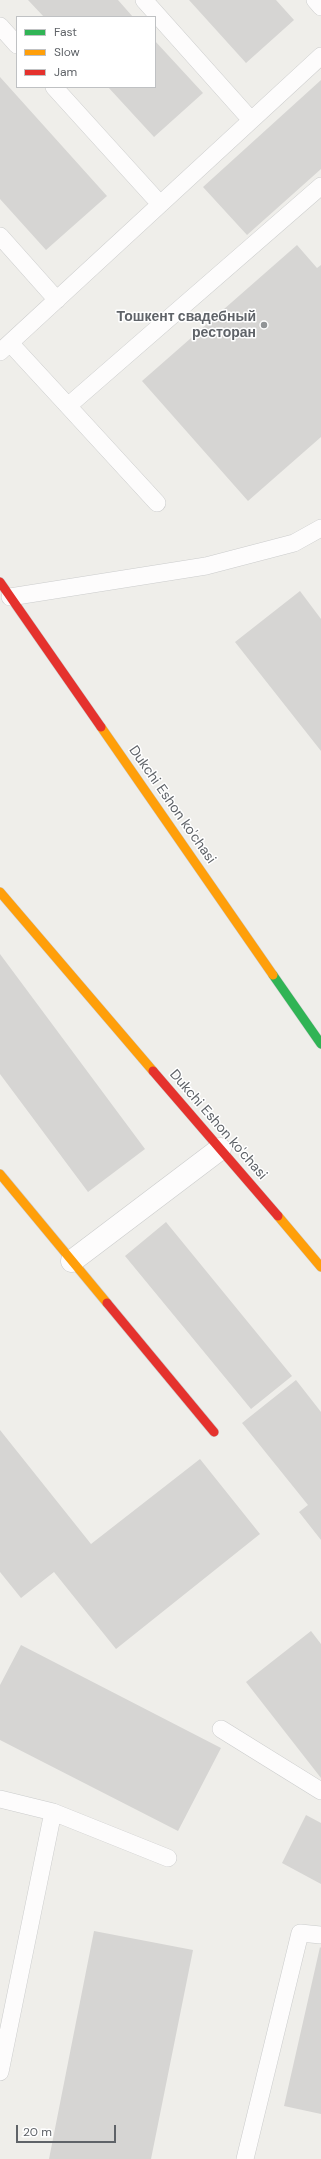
<!DOCTYPE html>
<meta charset="utf-8">
<style>
body{margin:0}
#map{position:relative;width:321px;height:2159px;overflow:hidden;background:#efeeea;font-family:"DM Sans",sans-serif}
canvas{display:block}
.legend{position:absolute;left:16px;top:16px;width:140px;height:72px;box-sizing:border-box;background:#fff;border:1px solid #bfc1c3;margin:0;padding:5px 7px;list-style:none;font-size:12px;color:#5f6368}
.legend li{display:flex;align-items:center;gap:8px;height:20px}
.legend b{width:20px;border:1px solid #bfc1c3}
.scale{position:absolute;left:16px;top:2125px;width:100px;height:18px;box-sizing:border-box;border:2px solid #5f6368;border-top:0;padding-left:5px;font-size:12px;line-height:14px;white-space:nowrap;color:#5f6368;-webkit-text-stroke:3px #fff;paint-order:stroke}
</style>
<div id="map">
<canvas width="321" height="2159"></canvas>
<ul class="legend">
<li><b style="height:5px;background:#30b455"></b>Fast</li>
<li><b style="height:5px;background:#ff9f0a"></b>Slow</li>
<li><b style="height:5px;background:#e5322d"></b>Jam</li>
</ul>
<div class="scale">20 m</div>
</div>
<script>
const context = document.querySelector('canvas').getContext('2d');
context.lineJoin = 'round';
function paint(path, color) {
  context.fillStyle = color;
  context.fill(path, 'evenodd');
}
function trace(path, color, width, dash) {
  context.strokeStyle = color;
  context.lineWidth = width;
  context.lineCap = dash ? 'butt' : 'round';
  context.setLineDash(dash || []);
  context.stroke(path);
}
function drawText(font, color, halo, rows, align = 'center') {
  context.font = font + ' "DM Sans",sans-serif';
  context.lineWidth = 3;
  context.setLineDash([]);
  context.textBaseline = 'middle';
  context.strokeStyle = halo;
  context.fillStyle = color;
  for (const [text, x, y, turn = 0] of rows) {
    context.save();
    context.translate(x, y);
    context.rotate((+turn || 0) * Math.PI / 180);
    context.textAlign = isNaN(turn) ? turn : align;
    if (halo) context.strokeText(text, 0, 0);
    context.fillText(text, 0, 0);
    context.restore();
  }
}
paint(new Path2D(`
 M28,0H118L133,17H44Z
 M189,0H276L294,20L246,63Z
 M155,41L203,93L154,137L108,87H155Z
 M0,77L107,196L46,250L0,199Z
 M321,80V169L247,235L203,187Z
 M297,245L317,268L321,265V437L248,501L142,381Z
 M300,591L321,619V751L235,642Z
 M0,954L145,1149L88,1192L0,1074Z
 M166,1222L292,1376L251,1409L125,1256Z
 M296,1380L321,1412V1540L299,1512L308,1505L242,1423Z
 M0,1430L91,1544L200,1459L260,1534L116,1649L54,1572L21,1598L0,1572Z
 M311,1631L321,1644V1778L246,1682Z
 M21,1645L221,1748L178,1831L0,1740V1685Z
 M306,1815L321,1823V1884L282,1863Z
 M94,1931L193,1950L151,2159H49Z
 M320,1947L321,1948V2114L284,2106Z`), '#d6d5d3');
const lane = new Path2D(`
 M144,0L251,120
 M315,0L321,7
 M0,26L17,45
 M54,87L160,204
 M0,236L57,300
 M10,343L68,406L321,186
 M0,352L321,56
 M68,406L157,503
 M10,597L206,566L294,543L321,528
 M221,1729L321,1791
 M0,1799L53,1812
 M0,2072L53,1812L168,1858
 M245,2159L300,1933L321,1935`);
const street = new Path2D(`
 M72,1261L220,1149`);
const fast = new Path2D(`
 M273,975L321,1044`);
const slow = new Path2D(`
 M101,727L273,975
 M0,892L153,1071
 M0,1174L107,1303
 M278,1216L321,1267`);
const jam = new Path2D(`
 M0,582L101,727
 M153,1071L278,1216
 M107,1303L214,1432`);
trace(lane, '#cbcccc', 18);
trace(street, '#cbcccc', 23);
trace(fast, '#cacacb', 10);
trace(slow, '#cacacb', 10);
trace(jam, '#cacacb', 10);
trace(lane, '#fdfcfc', 17);
trace(street, '#fdfcfc', 22);
trace(fast, '#30b455', 9);
trace(slow, '#ff9f0a', 9);
trace(jam, '#e5322d', 9);
for (const [x, y, r, color] of [
 [264,325,4,"#919496"]
]) {
  const dot = new Path2D();
  dot.arc(x, y, r, 0, 2 * Math.PI);
  context.fillStyle = color;
  context.fill(dot);
  trace(dot, '#fff', 1.5);
}
drawText('bold 14px', '#5f6368', '#fff', [
 ["Тошкент свадебный",256,317],
 ["ресторан",256,333]
], 'right');
drawText('14px', '#5f6368', '#fff', [
 ["Dukchi Eshon ko'chasi",172,805,55],
 ["Dukchi Eshon ko'chasi",218,1125,49]
]);
</script>
